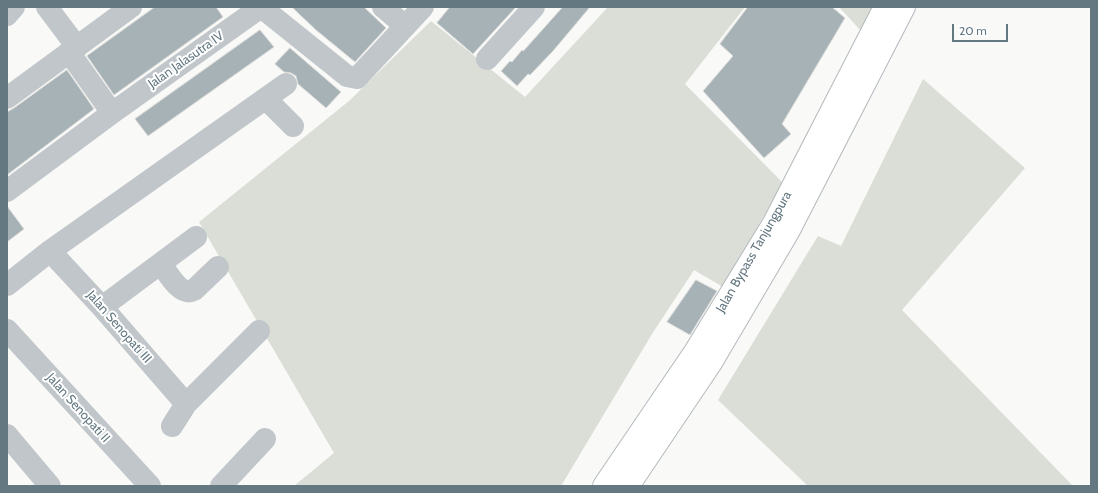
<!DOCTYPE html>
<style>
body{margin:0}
#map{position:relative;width:1098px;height:493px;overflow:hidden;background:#f9f9f7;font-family:Cabin,sans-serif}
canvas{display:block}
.frame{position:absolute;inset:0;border:8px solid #647882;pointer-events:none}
.scale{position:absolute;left:952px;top:24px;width:56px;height:18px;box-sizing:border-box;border:2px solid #647882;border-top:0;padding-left:5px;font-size:12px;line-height:14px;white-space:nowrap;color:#647882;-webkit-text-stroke:3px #fff;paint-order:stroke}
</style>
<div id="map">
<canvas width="1098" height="493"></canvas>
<div class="frame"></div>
<div class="scale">20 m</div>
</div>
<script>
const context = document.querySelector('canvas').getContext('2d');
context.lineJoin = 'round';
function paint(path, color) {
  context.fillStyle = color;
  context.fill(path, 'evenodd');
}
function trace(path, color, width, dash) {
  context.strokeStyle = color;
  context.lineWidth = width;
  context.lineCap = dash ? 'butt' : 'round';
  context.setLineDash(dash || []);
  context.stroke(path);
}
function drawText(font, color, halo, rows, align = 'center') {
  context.font = font + ' Cabin,sans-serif';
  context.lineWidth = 4;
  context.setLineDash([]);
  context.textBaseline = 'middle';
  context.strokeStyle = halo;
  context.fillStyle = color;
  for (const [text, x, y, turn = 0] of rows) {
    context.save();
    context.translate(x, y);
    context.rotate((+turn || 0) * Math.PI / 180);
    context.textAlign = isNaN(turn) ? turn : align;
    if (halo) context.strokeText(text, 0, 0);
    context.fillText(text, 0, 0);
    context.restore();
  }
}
paint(new Path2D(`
 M608,7H745L685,84L783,183L723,287L694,270L652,334L561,486H294L334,453L199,222L349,101L431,21L525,97Z
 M839,7H874L862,32Z
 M923,79L1025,168L902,310L1073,486H808L718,400L818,236L841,246Z`), '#daded6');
const building = new Path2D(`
 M155,7H216L223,17L114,95L87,56Z
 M292,7H364L386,28L355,62L316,30Z
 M450,7H516L473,54L437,23Z
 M563,7H590L553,51L530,75L528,74L517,86L501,71L510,61L512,62L522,50L523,51Z
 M748,7H832L845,18L782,124L791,134L764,158L703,91L733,56L720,44Z
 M260,30L274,47L148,136L135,119Z
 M290,48L341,92L326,108L298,84L296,76L291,73L284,72L275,64Z
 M67,70L94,109L7,175V112L14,108Z
 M7,206L24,229L7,242Z
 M696,280L717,291L690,335L667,322Z`);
paint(building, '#a7b2b6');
trace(building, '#dbdbd9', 1);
const highway = new Path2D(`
 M604,486L695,352L774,223L885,7
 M628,486L712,361L788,232L904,7`);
trace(highway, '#b3b9bc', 24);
trace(new Path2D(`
 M47,7L77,47
 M261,7L347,76L357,78L423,7
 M383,7L405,26
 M7,15L14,7
 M69,52L112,113
 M487,59L534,7
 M7,98L131,7
 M266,99L293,126
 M7,191L112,113L261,7
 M50,251L102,307L186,404
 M161,264C168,273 180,297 194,290L218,267
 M7,285L50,251L286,84
 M102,307L196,237
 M7,330L150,486
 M172,426L186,404L259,331
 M7,435L50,486
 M221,486L265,439`), '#c0c6c9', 22);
trace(highway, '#fff', 22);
drawText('13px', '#647882', '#fff', [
 ["Jalan Jalasutra IV",186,60,-35],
 ["Jalan Bypass Tanjungpura",754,252,-60],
 ["Jalan Senopati III",119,327,49],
 ["Jalan Senopati II",78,408,48]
]);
</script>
